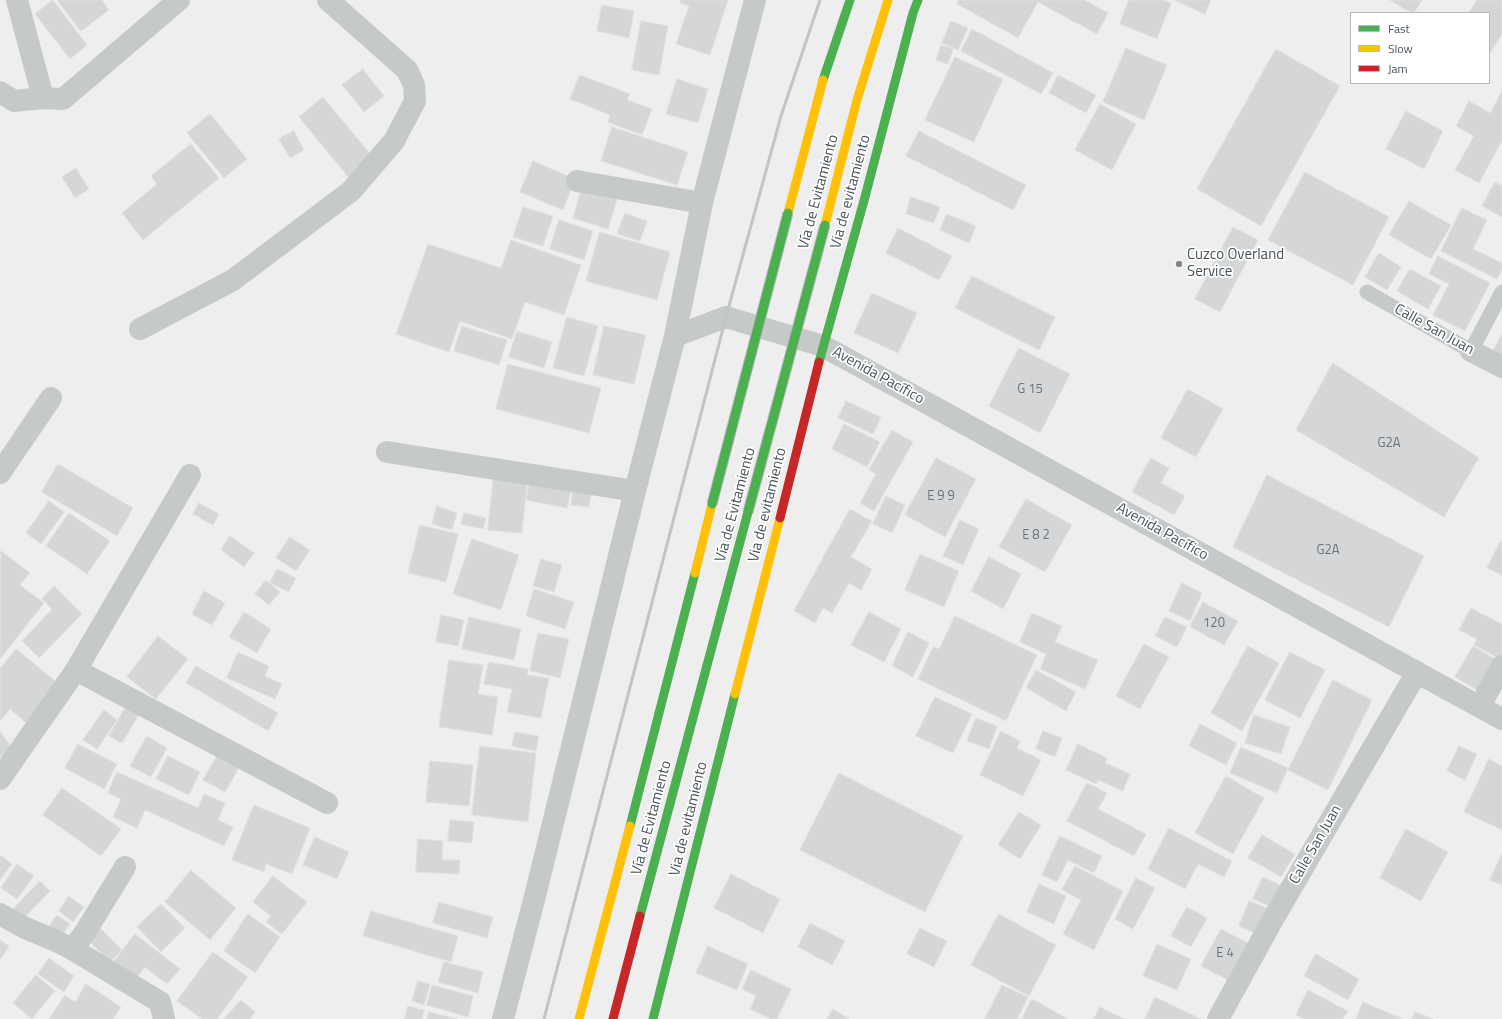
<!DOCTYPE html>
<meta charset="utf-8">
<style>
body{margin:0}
#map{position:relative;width:1502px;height:1019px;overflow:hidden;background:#efeeee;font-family:"Titillium Web",sans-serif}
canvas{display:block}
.legend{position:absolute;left:1350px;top:12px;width:140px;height:72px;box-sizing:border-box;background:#fff;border:1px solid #b5babd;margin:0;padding:5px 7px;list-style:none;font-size:12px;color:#475259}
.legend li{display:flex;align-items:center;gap:8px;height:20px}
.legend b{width:20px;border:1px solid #b5babd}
</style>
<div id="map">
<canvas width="1502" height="1019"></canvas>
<ul class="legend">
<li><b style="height:5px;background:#4caf50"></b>Fast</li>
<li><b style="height:5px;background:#ffc107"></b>Slow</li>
<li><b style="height:5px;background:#c62828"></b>Jam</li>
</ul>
</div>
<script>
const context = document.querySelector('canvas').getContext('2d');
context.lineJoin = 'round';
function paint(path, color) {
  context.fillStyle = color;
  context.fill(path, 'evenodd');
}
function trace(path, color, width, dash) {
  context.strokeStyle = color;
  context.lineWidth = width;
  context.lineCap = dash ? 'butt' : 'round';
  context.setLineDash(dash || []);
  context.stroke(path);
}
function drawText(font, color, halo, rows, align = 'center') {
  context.font = font + ' "Titillium Web",sans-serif';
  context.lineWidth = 3.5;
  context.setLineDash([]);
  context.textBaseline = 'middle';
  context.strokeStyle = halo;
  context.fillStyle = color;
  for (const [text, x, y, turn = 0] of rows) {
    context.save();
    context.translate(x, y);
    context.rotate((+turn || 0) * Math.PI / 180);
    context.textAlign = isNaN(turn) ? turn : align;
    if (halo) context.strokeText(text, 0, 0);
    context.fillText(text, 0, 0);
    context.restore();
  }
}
const building = new Path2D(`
 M53,0L87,45L70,59L35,14Z
 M57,0H102L109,10L81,31Z
 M681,0H728L710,55L676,44L689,6L680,3Z
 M959,0H1084L1108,13L1097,34L1038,2L1018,38L957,4Z
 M1129,0H1163L1171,3L1157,39L1120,24Z
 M1175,0H1211L1205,14Z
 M1390,0H1422L1414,13H1412Z
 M1477,0H1502V34L1490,53L1489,13H1469Z
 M602,5L634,11L629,38L597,31Z
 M641,21L668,26L659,75L632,70Z
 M951,21L968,28L958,50L942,43Z
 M972,29L1053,73L1041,94L961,51Z
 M941,45L953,49L948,64L936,60Z
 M1126,48L1167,65L1144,120L1103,102Z
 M1276,49L1340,86L1261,226L1197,189Z
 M955,57L1003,79L974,142L925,120Z
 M363,69L384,96L364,112L342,85Z
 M580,75L630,94L627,100L652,109L642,135L608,122L610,115L570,99Z
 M1058,75L1096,95L1086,113L1049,93Z
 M677,79L708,89L698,123L666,114Z
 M1502,91V141L1479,183L1455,170L1474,136L1456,126L1469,101L1490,113Z
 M323,97L373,157L349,178L299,117Z
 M1100,104L1136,124L1112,170L1075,150Z
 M1406,111L1443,131L1424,169L1386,149Z
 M210,114L247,159L224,178L187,133Z
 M612,127L688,152L677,185L601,161Z
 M294,131L304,150L290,158L279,139Z
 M919,131L1026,185L1013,210L906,156Z
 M191,144L219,178L143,240L122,213L157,184L151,176Z
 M533,161L575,179L563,210L520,192Z
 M76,168L89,189L75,198L62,177Z
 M1305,172L1389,217L1353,285L1268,240Z
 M584,182L619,193L608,229L573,218Z
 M1495,182L1502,186V217L1482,206Z
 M911,197L940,207L934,223L906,214Z
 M1409,201L1451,225L1431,259L1389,235Z
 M523,207L553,216L543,246L513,237Z
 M1462,208L1487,220L1473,249L1502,263V269L1497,279L1441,251Z
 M625,213L647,221L640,241L617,234Z
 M947,214L976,226L969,243L940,230Z
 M559,220L593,231L584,260L550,249Z
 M1233,227L1258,240L1220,312L1195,299Z
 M898,228L952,256L939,280L886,253Z
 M600,232L670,252L657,300L586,281Z
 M511,240L581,265L564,315L525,302L512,339L460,321L449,352L396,334L428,244L501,268Z
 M1379,253L1401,267L1387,290L1365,277Z
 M1438,256L1490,283L1465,331L1433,315L1449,284L1429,274Z
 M1410,269L1441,286L1428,309L1397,291Z
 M972,276L1055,317L1039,350L955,308Z
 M872,293L917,313L898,353L854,333Z
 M567,317L598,326L584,376L553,368Z
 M462,326L507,340L499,365L454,351Z
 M604,326L646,335L634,384L593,375Z
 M517,331L552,342L544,368L509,357Z
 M1502,334V358L1492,353Z
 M1019,348L1070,374L1040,433L989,406Z
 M1333,363L1479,458L1444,517L1296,430Z
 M508,364L601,388L589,433L496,409Z
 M1188,389L1223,409L1196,457L1161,438Z
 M846,401L881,417L873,434L838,418Z
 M844,424L880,442L867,467L832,449Z
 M892,430L913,442L874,511L860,503L876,474L869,470Z
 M936,458L976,479L945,537L905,515Z
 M1151,458L1169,468L1161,483L1185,496L1174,515L1132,492Z
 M58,464L133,508L117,536L42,492Z
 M494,472L528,475L522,533L488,530Z
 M1267,475L1424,556L1389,627L1233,547Z
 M531,478L572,485L567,508L526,500Z
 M574,485L592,487L589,507L571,505Z
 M886,496L905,505L892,533L873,524Z
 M1026,499L1072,525L1045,572L999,547Z
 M49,501L64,512L41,544L26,533Z
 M199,503L219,514L213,525L193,514Z
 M437,506L457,513L452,530L432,524Z
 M850,509L872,521L851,557L872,569L861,590L849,583L832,613L823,608L815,623L794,611Z
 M69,513L110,541L87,574L46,546Z
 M464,513L486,518L483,529L461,524Z
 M960,520L979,529L963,565L943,556Z
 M420,525L458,534L446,582L408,573Z
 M230,536L254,553L244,567L221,550Z
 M290,537L310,550L296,571L276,558Z
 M472,539L519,555L501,610L453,594Z
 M1500,542H1502V575L1487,568Z
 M1,551L30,573L20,585L44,603L0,659Z
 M920,554L959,571L944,607L905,590Z
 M989,557L1021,574L1003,609L971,591Z
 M541,559L562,565L554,592L533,586Z
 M277,569L296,578L289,592L270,583Z
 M266,580L280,592L269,605L255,594Z
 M1182,583L1202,593L1190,621L1169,611Z
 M54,586L82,614L39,658L22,641L52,609L42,599Z
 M534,589L574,602L565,629L526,616Z
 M204,591L225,603L212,625L192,614Z
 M1203,602L1238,621L1224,645L1190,627Z
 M1471,608L1502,624V660L1474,645L1477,639L1459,630Z
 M244,612L271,629L257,653L229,637Z
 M869,612L901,629L884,662L851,645Z
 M1032,613L1062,626L1055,642L1098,660L1085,689L1040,669L1046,654L1020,642Z
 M441,615L464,620L458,646L436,642Z
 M955,616L1037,655L1006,721L918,679L933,647L939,649Z
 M469,617L521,629L514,660L462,649Z
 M1165,617L1187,627L1177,647L1155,636Z
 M908,632L929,643L913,677L892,666Z
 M538,633L569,639L560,678L530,671Z
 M158,636L188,659L156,699L127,677Z
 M1144,644L1169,657L1140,709L1116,696Z
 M1248,646L1279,663L1242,731L1211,713Z
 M1473,646L1500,662L1482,693L1455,677Z
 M16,649L63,687L31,727L10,709L0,721V669Z
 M238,652L269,666L265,676L282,684L275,699L227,678Z
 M1290,652L1325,670L1300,718L1265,700Z
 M449,660L483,665L478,694L498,697L492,735L439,727Z
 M489,662L528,669L527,675L549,678L541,718L507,712L512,689L484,684Z
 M196,666L278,713L268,731L186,683Z
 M1036,670L1076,692L1066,711L1026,688Z
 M1333,680L1372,700L1328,790L1288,770Z
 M935,697L972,714L953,753L916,736Z
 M128,703L141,711L122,743L109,736Z
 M104,710L117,720L97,749L83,740Z
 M1254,715L1290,727L1281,754L1245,743Z
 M976,718L997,726L989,749L967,741Z
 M1200,724L1237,743L1226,765L1189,746Z
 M0,731L13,749L0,758Z
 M1001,731L1020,741L1017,748L1041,760L1023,796L980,775Z
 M1043,731L1062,738L1055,757L1036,749Z
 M515,732L539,736L536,751L512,746Z
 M147,736L167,748L151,777L130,766Z
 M78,744L117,764L104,789L65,768Z
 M1078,744L1107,758L1105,763L1130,774L1123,791L1098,780L1096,784L1066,770Z
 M480,746L536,753L528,822L472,815Z
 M1459,746L1477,754L1465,780L1447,771Z
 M1241,747L1288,768L1277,793L1230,773Z
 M220,751L242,763L225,792L203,780Z
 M168,756L200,772L189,795L156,779Z
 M1489,759L1502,766V830L1464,812Z
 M430,761L473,765L469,806L426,802Z
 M117,772L198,808L204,794L225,803L218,820L233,827L224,846L145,810L137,828L113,817L121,799L108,793Z
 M839,773L963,836L925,912L800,850Z
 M1226,776L1264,798L1233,854L1195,833Z
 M1087,783L1107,793L1098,809L1146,834L1134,856L1067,821Z
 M62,788L121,829L101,856L43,815Z
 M254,805L310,828L292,874L266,864L264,872L232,860Z
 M1019,812L1041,825L1020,859L998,845Z
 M450,820L474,822L472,843L448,841Z
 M1169,828L1232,861L1224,877L1198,864L1185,889L1148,869Z
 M1406,829L1448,852L1421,901L1380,878Z
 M1262,835L1295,854L1281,877L1248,858Z
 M1060,836L1102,856L1094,873L1068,860L1057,882L1042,875Z
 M315,837L349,852L337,879L303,865Z
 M418,839L443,841L442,860H460L459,874L416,872Z
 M1502,853V885L1490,880Z
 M0,855L12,864L0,880Z
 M17,864L34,876L17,899L1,888Z
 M1075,866L1123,891L1094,950L1063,934L1081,900L1062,890Z
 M191,870L236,908L210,940L165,902Z
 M731,874L780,899L763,933L714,908Z
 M273,876L307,902L282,934L266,922L271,916L253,902Z
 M1263,877L1282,886L1273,908L1253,899Z
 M1136,878L1155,888L1133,929L1115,919Z
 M40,881L50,891L21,921L11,911Z
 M1039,884L1066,896L1054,924L1027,912Z
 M69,896L84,907L73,922L59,911Z
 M1249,901L1274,911L1263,937L1239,926Z
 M439,902L493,917L487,938L433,923Z
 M161,904L185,928L161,952L137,927Z
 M1187,907L1207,918L1191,947L1171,936Z
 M371,911L458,936L451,962L363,936Z
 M248,914L280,937L255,973L224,951Z
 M999,914L1056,945L1029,996L971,965Z
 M57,915L70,924L61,937L48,928Z
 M810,923L845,941L832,965L798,947Z
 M98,926L122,950L110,962L86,938Z
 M920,928L947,941L934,967L907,954Z
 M1221,929L1248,943L1228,980L1201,966Z
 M135,934L180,969L167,984L145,967L133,982L111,965Z
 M0,940L9,946L0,960Z
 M1157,944L1191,959L1177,990L1143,976Z
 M708,946L748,964L737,990L696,973Z
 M213,952L248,977L217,1019H202L177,1001Z
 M1316,954L1359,979L1348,1000L1304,976Z
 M49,958L74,976L64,992L38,974Z
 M444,962L483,972L478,993L438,982Z
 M751,970L791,989L777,1019H771L750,1009L756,996L742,989Z
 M36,975L55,991L32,1019L13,1003Z
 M418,981L430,984L424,1005L412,1001Z
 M86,984L121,1007L113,1019H49L65,995L75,1002Z
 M432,985L473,996L468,1017L427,1005Z
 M1002,985L1028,997L1017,1019H985Z
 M1308,990L1348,1011L1343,1019H1304L1296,1015Z
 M1155,997L1201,1019H1145Z
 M1032,999L1068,1019H1022Z
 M241,1000L255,1012L250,1019H224Z
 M1363,1002L1403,1019H1356Z
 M408,1006L424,1010L422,1019H405Z
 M1100,1007L1124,1019H1094Z
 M833,1009L849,1019H827Z
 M429,1012L457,1019H427Z
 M1415,1012L1434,1019H1412Z`);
paint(building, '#d5d6d7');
trace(building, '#e0e0e1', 1);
trace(new Path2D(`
 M1367,292L1471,351L1502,292`), '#c6c9ca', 15);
trace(new Path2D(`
 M17,0L43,98L63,99L179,0
 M0,92L14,101L43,98
 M577,181L702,203
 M140,329L233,280L351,191L394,141L415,101L414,85L407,70L328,0
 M675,336L726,317L823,346L1502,719
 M1471,351L1502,367
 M387,452L635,491
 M0,473L51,398
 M76,670L327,803
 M1480,706L1502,666
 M0,779L76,670L190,475
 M0,914L23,927L54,940L72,949L160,1002L164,1019
 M72,949L84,934L125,867
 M503,1019L535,896L635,491L675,336L702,203L755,0
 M1218,1019L1272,921L1417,672`), '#c6c9ca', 22);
trace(new Path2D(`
 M823,80L850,0
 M819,362L865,197L913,13L918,0
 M630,826L695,573
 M640,916L748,512
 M653,1019L735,694`), '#4caf50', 9);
trace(new Path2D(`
 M788,213L823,80
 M825,225L857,100L888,0
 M695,573L712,504
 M735,694L780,518
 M579,1019L630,826`), '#ffc107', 9);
trace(new Path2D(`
 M780,518L819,362
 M613,1019L640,916`), '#c62828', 9);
trace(new Path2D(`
 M544,1019L726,317L781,116L820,0`), '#c2c4c5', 3);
const fastBridge = new Path2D(`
 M712,504L788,213
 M748,512L825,225`);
trace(fastBridge, '#b4b9bc', 11, []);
trace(fastBridge, '#4caf50', 9);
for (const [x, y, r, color] of [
 [1179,264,4,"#82898d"]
]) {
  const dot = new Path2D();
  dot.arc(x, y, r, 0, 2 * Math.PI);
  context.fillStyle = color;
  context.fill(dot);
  trace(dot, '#fff', 1.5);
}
drawText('13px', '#6c747a', null, [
 ["G 15",1030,390],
 ["G2A",1389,444],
 ["E 9 9",941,497],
 ["E 8 2",1036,536],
 ["G2A",1328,551],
 ["120",1214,624],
 ["E 4",1225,954]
]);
drawText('15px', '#475259', '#fff', [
 ["Vía de Evitamiento",819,192,-75],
 ["Via de evitamiento",851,192,-75],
 ["Calle San Juan",1434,330,29],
 ["Avenida Pacífico",878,376,29],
 ["Vía de Evitamiento",736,505,-75],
 ["Via de evitamiento",768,505,-76],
 ["Avenida Pacífico",1162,532,29],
 ["Vía de Evitamiento",652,818,-75],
 ["Via de evitamiento",689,819,-76],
 ["Calle San Juan",1316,845,-60]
]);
drawText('15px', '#475259', '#fff', [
 ["Cuzco Overland",1187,255],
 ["Service",1187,272]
], 'left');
</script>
